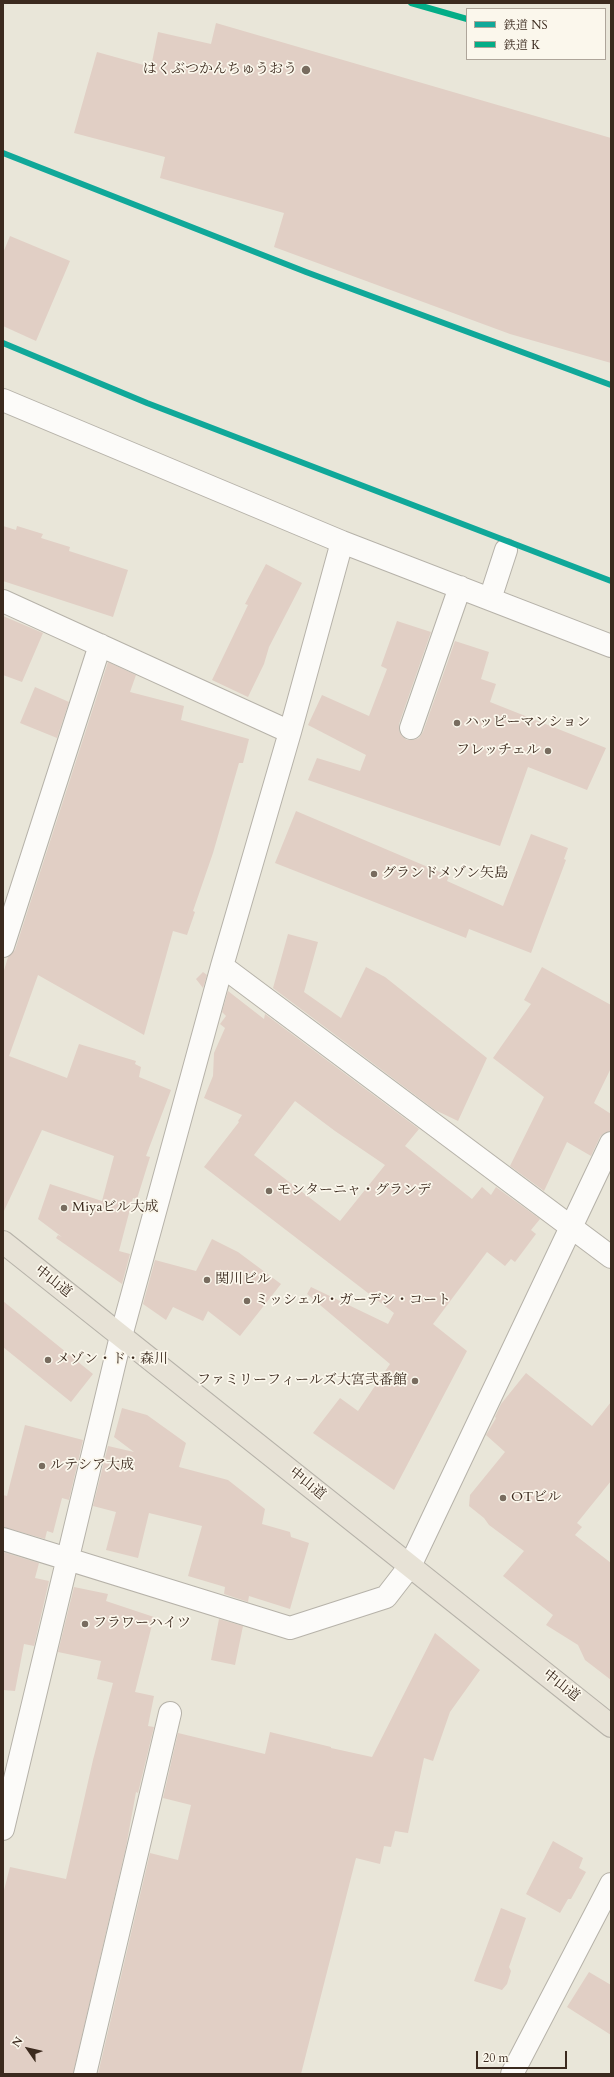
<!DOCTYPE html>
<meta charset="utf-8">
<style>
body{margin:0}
#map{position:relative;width:614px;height:2077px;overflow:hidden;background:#e9e6d9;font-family:Cardo,"Noto Serif JP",serif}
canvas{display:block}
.frame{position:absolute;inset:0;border:4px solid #3b2a1e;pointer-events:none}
.legend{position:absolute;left:466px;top:8px;width:140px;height:52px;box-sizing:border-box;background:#fbf7ec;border:1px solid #aea59a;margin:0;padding:5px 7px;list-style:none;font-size:12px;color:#3b2a1e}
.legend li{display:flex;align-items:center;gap:8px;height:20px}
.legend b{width:20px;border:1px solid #aea59a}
.north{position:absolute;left:8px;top:2029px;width:40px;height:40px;-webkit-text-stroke:3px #fbf7ec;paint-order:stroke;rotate:304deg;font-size:11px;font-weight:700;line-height:16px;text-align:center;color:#3b2a1e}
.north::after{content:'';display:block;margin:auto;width:14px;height:18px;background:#3b2a1e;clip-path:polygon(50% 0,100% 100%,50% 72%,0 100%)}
.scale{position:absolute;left:476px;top:2051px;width:91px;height:18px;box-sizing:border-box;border:2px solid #3b2a1e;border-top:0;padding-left:5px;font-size:12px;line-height:14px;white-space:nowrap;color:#3b2a1e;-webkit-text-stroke:3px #fbf7ec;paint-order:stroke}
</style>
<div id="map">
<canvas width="614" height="2077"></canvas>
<div class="frame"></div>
<ul class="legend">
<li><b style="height:5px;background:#10a899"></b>鉄道 NS</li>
<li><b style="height:5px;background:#03ad87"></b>鉄道 K</li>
</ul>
<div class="north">N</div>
<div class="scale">20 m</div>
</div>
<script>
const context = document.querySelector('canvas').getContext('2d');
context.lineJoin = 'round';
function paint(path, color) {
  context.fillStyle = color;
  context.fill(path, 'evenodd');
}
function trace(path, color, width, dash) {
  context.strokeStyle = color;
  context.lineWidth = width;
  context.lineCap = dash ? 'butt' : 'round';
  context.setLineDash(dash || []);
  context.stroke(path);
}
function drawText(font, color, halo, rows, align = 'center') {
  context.font = font + ' Cardo,"Noto Serif JP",serif';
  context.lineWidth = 3.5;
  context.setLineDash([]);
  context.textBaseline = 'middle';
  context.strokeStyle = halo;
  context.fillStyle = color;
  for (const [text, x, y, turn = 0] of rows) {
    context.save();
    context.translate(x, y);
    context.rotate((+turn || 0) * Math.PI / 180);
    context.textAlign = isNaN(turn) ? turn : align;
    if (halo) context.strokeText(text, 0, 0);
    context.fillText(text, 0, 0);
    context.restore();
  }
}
paint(new Path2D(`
 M216,23L611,138V363L510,334L274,247L284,213L160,178L165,157L74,133L97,52L151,67L158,32L211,44Z
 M10,236L70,261L36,341L3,326V253Z
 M3,526L16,530L17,526L43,534L41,538L70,547L69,551L128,570L113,617L3,581Z
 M266,564L302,583L269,647L264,664L248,697L212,680L248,605L245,604Z
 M3,616L43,633L22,682L3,675Z
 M397,621L431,632L399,724V731L402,736L407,740H413L419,738L423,732L455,641L458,642L489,652L481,679L496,684L490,702L606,748L587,790L528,767L500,846L308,780L317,758L360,771L366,755L308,725L322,695L369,716L387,669L381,666Z
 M108,662L136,675L130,692L184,706L181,720L249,739L243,763H239L213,853L193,911L195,912L187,935L173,931L144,1035L38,975L9,1056L67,1078L79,1044L136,1061L135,1064L141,1067L139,1077L171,1090L146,1156L150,1157L137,1199L133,1198L119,1251L130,1254L122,1284L56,1238L58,1235L62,1237L38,1219L50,1184L102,1201L114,1156L42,1130L3,1213V974L8,957L15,950Z
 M35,687L69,702L57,738L20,723Z
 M296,811L449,876L447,881L503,906L531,834L568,848L564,859L566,860L531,953L469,929L466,938L275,863Z
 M288,934L318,942L304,992L341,1018L366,967L385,977L487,1058L458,1121L435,1110L273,988Z
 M542,967L611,1005V1068L594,1103L611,1114V1131L604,1133L600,1137L591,1156L567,1142L544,1191L510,1166L544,1097L493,1058L531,1004L524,1000Z
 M203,972L207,975L203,988L196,979Z
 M228,991L264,1019L265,1014L419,1129L405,1146L472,1199L482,1187L491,1195L496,1187L540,1219L531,1230L536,1234L515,1262L511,1259L505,1266L487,1252L433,1324L467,1351L394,1490L313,1433L340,1398L358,1411L390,1364L307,1294L311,1287L388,1324L394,1313L204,1167L239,1122L238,1121L242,1115L204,1098L213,1076L214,1053L225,1028L220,1024L226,1016L222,1012ZM295,1101L335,1131L385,1165L340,1221L254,1155Z
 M212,1239L238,1252L281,1284L240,1336L208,1311L203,1321L173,1307L166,1320L143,1304L155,1260L196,1271Z
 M3,1301L93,1374L71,1402L3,1347Z
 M526,1373L592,1426L611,1402V1481L577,1523L582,1527L575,1535L611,1563V1680L585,1660L578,1645L546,1625L553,1615L503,1576L524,1551L489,1525L484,1518L469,1506L470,1495L505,1452L486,1435L496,1418L495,1417L501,1404Z
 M122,1408L147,1415L186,1443L179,1467L228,1480L265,1509L262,1524L290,1532L291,1537L309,1543L290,1609L249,1596L248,1602L224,1594L225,1587L188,1576L202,1526L149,1513L138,1558L106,1550L116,1512L93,1506L108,1446L134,1452L114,1437Z
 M25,1425L83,1440L69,1500L62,1498L53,1533L47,1531L45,1539L3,1527V1495L7,1496Z
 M3,1552L39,1563L35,1578L49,1581L34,1646L24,1644L15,1691L3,1690Z
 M74,1587L108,1594L106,1601L154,1617L135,1692L154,1696L148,1726L154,1727L138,1793L136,1792L126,1847L73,2074H3V1894L10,1867L66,1879L93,1760L113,1683L97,1679L101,1661L58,1652Z
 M219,1619L243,1626L235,1665L211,1660Z
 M435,1633L480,1670L450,1712L433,1761L424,1758L408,1833L395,1831L391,1847L384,1846L380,1864L356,1858L301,2074H98L150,1853L178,1860L191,1805L163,1798L178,1733L265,1754L270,1732L331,1747V1748L372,1757Z
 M553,1841L583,1858L579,1868L586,1872L571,1899H568L560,1913L526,1894Z
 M501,1908L526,1918L509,1967L511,1971L507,1984L502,1990L474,1981Z
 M589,1972L611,1985V2035L567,2007Z`), '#e1cfc5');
const minor = new Path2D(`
 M3,400L342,542L611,646
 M490,599L506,550
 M3,601L290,732
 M411,728L460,587
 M3,946L100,645
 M222,966L611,1257
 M3,1539L290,1628L386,1597L410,1566L611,1143
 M3,1829L121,1336L222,966L290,732L342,542
 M85,2074L170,1713
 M512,2074L611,1884`);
const highway = new Path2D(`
 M3,1242L611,1726`);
trace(minor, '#b6b2a9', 24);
trace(highway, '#b6b2a9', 24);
trace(minor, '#fcfbf9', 22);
trace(highway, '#e7e2d6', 22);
trace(new Path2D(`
 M3,153L306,272L611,385
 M3,343L147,403L611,581`), '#10a899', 6);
trace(new Path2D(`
 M411,3L467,19`), '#03ad87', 6);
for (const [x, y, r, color] of [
 [306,70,5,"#786c5f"],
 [457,723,4,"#786c5f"],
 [548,751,4,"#786c5f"],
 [374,874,4,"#786c5f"],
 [269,1191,4,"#786c5f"],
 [64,1208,4,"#786c5f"],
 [207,1280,4,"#786c5f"],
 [247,1301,4,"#786c5f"],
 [48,1360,4,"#786c5f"],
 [415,1381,4,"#786c5f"],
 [42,1466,4,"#786c5f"],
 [503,1498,4,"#786c5f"],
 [85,1624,4,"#786c5f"]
]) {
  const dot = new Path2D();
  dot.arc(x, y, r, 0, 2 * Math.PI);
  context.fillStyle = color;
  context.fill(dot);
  trace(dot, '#fbf7ec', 1.5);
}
drawText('14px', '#3b2a1e', '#fbf7ec', [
 ["はくぶつかんちゅうおう",297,70,"right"],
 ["ハッピーマンション",465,723],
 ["フレッチェル",540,751,"right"],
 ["グランドメゾン矢島",382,874],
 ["モンターニャ・グランデ",277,1191],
 ["Miyaビル大成",72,1208],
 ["関川ビル",215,1280],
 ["ミッシェル・ガーデン・コート",255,1301],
 ["メゾン・ド・森川",56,1360],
 ["ファミリーフィールズ大宮弐番館",407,1381,"right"],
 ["ルテシア大成",50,1466],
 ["OTビル",511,1498],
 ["フラワーハイツ",93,1624]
], 'left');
drawText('14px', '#3b2a1e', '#fbf7ec', [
 ["中山道",53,1282,38],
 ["中山道",307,1484,39],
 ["中山道",561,1686,38]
]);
</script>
